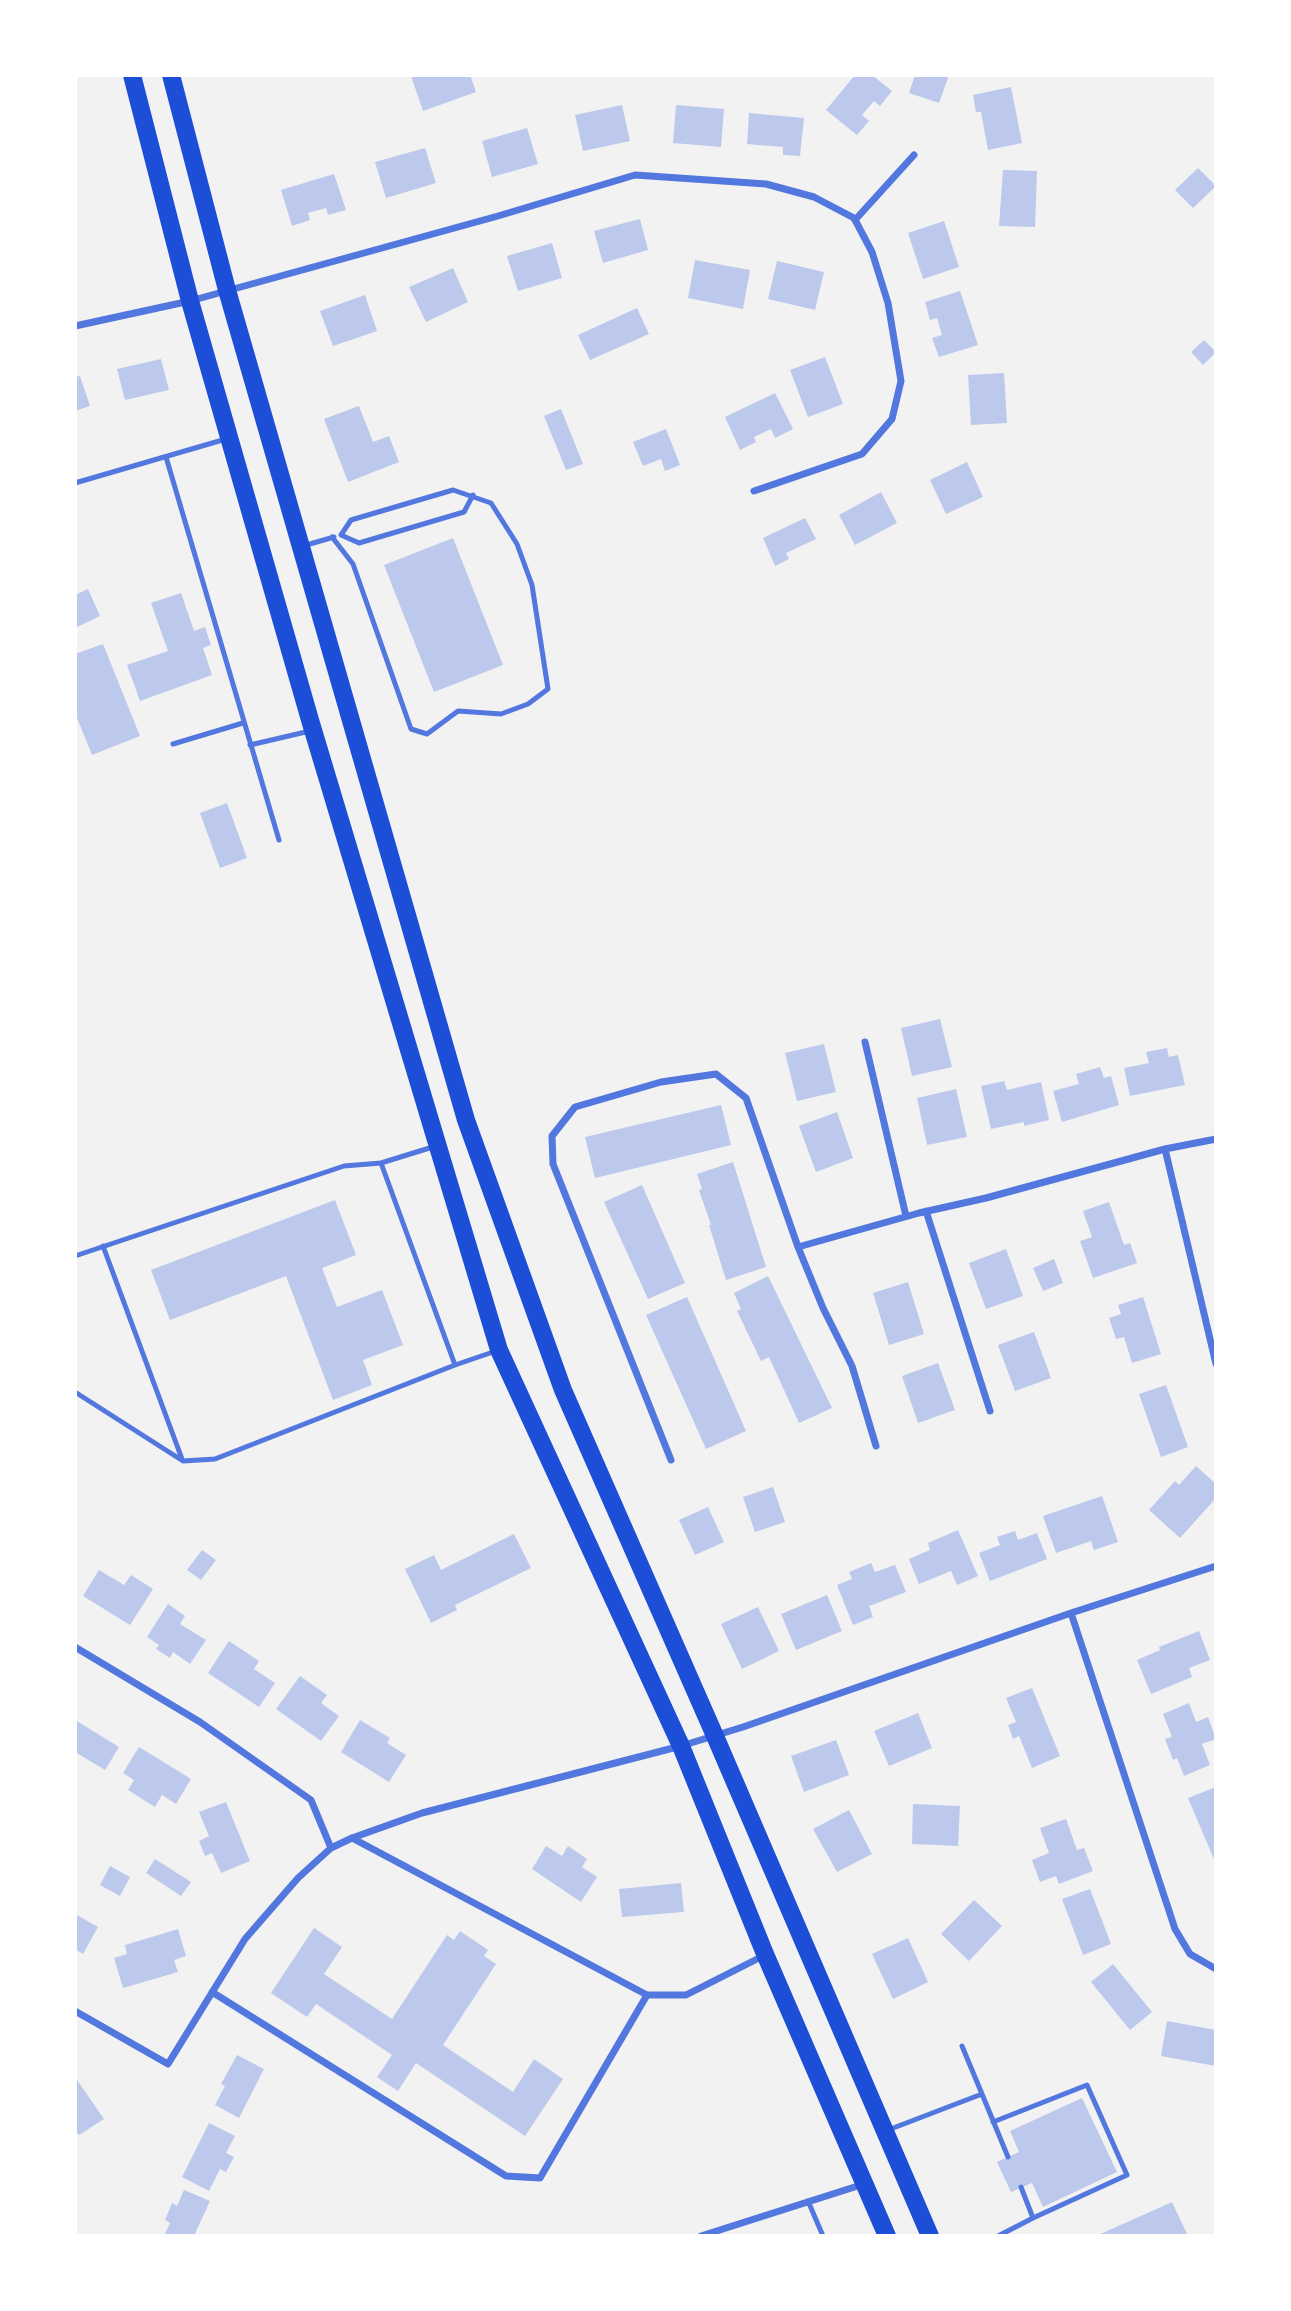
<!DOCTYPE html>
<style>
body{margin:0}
#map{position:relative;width:1291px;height:2311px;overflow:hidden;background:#f2f2f2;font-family:Lora,serif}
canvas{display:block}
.frame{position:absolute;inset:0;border:77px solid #fff;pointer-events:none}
</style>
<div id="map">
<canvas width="1291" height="2311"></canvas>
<div class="frame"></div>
</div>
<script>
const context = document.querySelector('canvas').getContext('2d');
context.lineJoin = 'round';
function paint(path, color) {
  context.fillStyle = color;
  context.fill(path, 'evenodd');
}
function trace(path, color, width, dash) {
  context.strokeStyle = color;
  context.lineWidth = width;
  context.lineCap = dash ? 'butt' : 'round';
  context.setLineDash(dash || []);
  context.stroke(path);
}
paint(new Path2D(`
 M470,75L476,92L423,111L411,76Z
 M855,75H872L892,91L880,106L874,101L862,115L869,121L857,135L826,110Z
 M915,75H949L939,103L909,93Z
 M1011,87L1022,143L988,150L981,112H976L973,95Z
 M622,105L630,141L583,151L575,115Z
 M676,105L724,109L721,147L673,143Z
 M749,113L804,118L800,156L783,155V147L747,144Z
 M527,128L538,164L492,177L482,141Z
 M425,148L436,183L386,198L375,162Z
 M1198,168L1216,186L1193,208L1175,190Z
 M1003,170L1037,171L1035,227L999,226Z
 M334,174L346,210L328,215L326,208L308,213L310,220L292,226L281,190Z
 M640,219L648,250L603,263L594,231Z
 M944,221L959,267L923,279L908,233Z
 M552,243L562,278L518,291L507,256Z
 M695,260L750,270L743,309L688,298Z
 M777,261L824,272L815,310L768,299Z
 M453,268L468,302L426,322L409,287Z
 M960,291L978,345L939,357L932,338L942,335L937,318L930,320L925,302Z
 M365,295L377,331L333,346L320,311Z
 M637,308L649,334L590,360L578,335Z
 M1204,340L1216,352L1203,365L1191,352Z
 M825,357L843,404L808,417L790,370Z
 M161,359L169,390L125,400L117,369Z
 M1004,373L1007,423L971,425L968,375Z
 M80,376L90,406L75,411V377Z
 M775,393L793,429L775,438L771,429L754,437L756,442L740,450L725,417Z
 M359,406L373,442L389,436L399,462L348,482L324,419Z
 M561,409L583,464L566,470L544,416Z
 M666,429L680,465L665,471L661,459L643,466L633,442Z
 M967,462L983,497L946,514L930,480Z
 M881,492L897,523L855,545L839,515Z
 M805,518L816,539L786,553L789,559L775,566L763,538Z
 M453,538L503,665L434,692L384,565Z
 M88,589L100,616L75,628V595Z
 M181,593L194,631L205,627L211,645L203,648L212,675L140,701L127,665L168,651L151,603Z
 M103,644L140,736L92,755L75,713V654Z
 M227,803L247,858L220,868L200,813Z
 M940,1019L952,1067L912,1076L901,1028Z
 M824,1044L836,1092L797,1101L785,1053Z
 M1167,1048L1169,1057L1178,1055L1185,1085L1130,1096L1124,1068L1149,1063L1146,1052Z
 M1100,1067L1104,1078L1111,1076L1119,1105L1062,1122L1053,1091L1079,1084L1076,1074Z
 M1004,1081L1007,1090L1041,1082L1049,1120L1024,1126V1122L991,1129L981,1086Z
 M956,1089L967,1137L927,1145L917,1098Z
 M721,1105L731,1145L595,1178L585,1137Z
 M837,1112L853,1158L816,1172L799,1126Z
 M733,1162L766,1267L726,1280L709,1225H711L699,1190L702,1189L697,1174Z
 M642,1185L685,1283L648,1299L604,1202Z
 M335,1200L356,1255L322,1268L337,1307L382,1290L403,1345L363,1360L372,1385L333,1400L286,1276L170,1320L151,1270Z
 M1109,1202L1124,1245L1130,1243L1137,1263L1093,1278L1080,1241L1092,1237L1083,1211Z
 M1006,1249L1023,1296L986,1309L969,1263Z
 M1054,1259L1063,1283L1043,1291L1033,1268Z
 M768,1276L832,1408L799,1423L769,1357L761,1361L737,1311L741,1309L734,1293Z
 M908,1282L924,1334L889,1345L873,1293Z
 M687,1297L746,1431L706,1449L646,1315Z
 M1143,1297L1161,1354L1132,1363L1124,1337L1116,1339L1109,1318L1121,1314L1118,1305Z
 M1034,1332L1051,1378L1015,1391L998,1345Z
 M938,1363L955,1410L918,1423L902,1376Z
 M1166,1385L1188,1447L1161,1457L1139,1394Z
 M1196,1466L1216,1484V1498L1180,1538L1149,1510L1175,1481L1179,1485Z
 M773,1487L785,1522L755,1532L743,1497Z
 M1102,1496L1118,1542L1094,1550L1091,1541L1056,1553L1043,1516Z
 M708,1507L724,1542L695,1555L679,1520Z
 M958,1530L978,1576L957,1585L951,1571L919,1584L909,1559L930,1550L928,1543Z
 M1015,1531L1018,1540L1037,1533L1047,1559L990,1581L979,1553L1000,1545L997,1537Z
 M514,1534L531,1568L455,1605L457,1610L431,1623L405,1569L434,1555L441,1570Z
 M202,1550L216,1560L201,1580L187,1570Z
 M871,1563L875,1572L895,1565L906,1592L869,1606L873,1617L853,1625L837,1585L852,1579L849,1572Z
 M99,1570L124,1585L131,1575L153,1589L130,1625L83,1596Z
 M827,1595L842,1631L796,1650L781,1614Z
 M168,1604L185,1616L180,1624L206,1640L190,1664L173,1652L170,1658L156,1649L159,1645L147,1637Z
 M758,1607L779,1651L742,1669L721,1624Z
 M1199,1631L1210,1660L1189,1668L1192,1677L1151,1694L1137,1660L1160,1650L1159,1647Z
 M229,1641L259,1661L254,1669L275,1683L259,1707L208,1673Z
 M300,1676L327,1695L321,1703L339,1716L321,1741L276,1709Z
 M1032,1688L1060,1756L1032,1768L1019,1736L1013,1739L1008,1725L1016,1722L1006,1698Z
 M1189,1703L1196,1722L1208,1717L1216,1739L1202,1744L1210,1765L1184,1776L1177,1758L1173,1760L1165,1739L1172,1737L1163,1714Z
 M918,1713L932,1748L889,1766L874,1731Z
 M75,1720L119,1747L105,1770L75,1752Z
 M360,1720L390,1738L387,1743L406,1755L389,1782L341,1752Z
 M836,1740L849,1775L804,1792L791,1756Z
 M139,1747L191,1779L176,1804L162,1795L155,1807L128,1790L134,1780L123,1773Z
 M1216,1787V1864L1188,1798Z
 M226,1802L250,1861L221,1873L212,1853L205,1856L199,1841L209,1836L199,1812Z
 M913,1804L960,1806L958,1846L912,1844Z
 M849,1810L872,1854L837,1872L813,1829Z
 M1066,1819L1077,1850L1084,1848L1093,1871L1059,1884L1056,1876L1040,1882L1032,1860L1049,1853L1040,1828Z
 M546,1846L562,1856L568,1846L587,1859L582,1867L597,1877L581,1902L532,1869Z
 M155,1859L191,1882L181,1896L146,1873Z
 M110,1866L130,1877L120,1896L100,1885Z
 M681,1883L684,1912L622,1917L619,1889Z
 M1090,1889L1111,1944L1083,1955L1062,1899Z
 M974,1900L1002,1926L969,1961L941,1934Z
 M75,1914L98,1927L83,1954L75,1949Z
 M314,1928L342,1947L324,1974L392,2019L447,1935L454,1940L460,1931L488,1950L484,1956L496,1964L443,2045L513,2092L534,2059L563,2079L525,2136L416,2063L398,2091L377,2077L392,2055L316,2004L307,2017L271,1993Z
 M178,1929L186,1956L174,1960L178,1972L123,1988L114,1958L127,1954L125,1945Z
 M908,1938L928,1982L893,1999L872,1954Z
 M1113,1964L1152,2012L1130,2030L1091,1982Z
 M1167,2021L1216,2030V2066L1161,2056Z
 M237,2055L264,2069L239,2118L215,2105L225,2086L221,2084Z
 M75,2077L104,2119L79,2135L75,2130Z
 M1082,2098L1117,2172L1043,2207L1032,2183L1011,2192L997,2162L1019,2152L1010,2131Z
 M209,2123L235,2136L226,2153L234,2157L226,2172L220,2169L209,2191L182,2177Z
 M184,2190L210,2201L194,2236H164L170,2223L165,2220L172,2203L177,2206Z
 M1172,2202L1188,2236H1096Z`), '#bdc9ec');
trace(new Path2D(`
 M166,457L279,840
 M75,483L226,439
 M332,537L353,564L411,729L427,734L458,711L501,714L528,704L548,689L532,585L517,544L491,503L453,490L351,520L341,535L359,543L464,512L473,495
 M303,546L334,537
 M173,744L243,723
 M250,745L310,731
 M381,1163L455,1365
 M103,1246L182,1459
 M75,1256L344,1166L381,1163L436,1146
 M75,1392L183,1461L215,1459L455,1365L496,1351
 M962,2046L982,2094
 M993,2122L1087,2085L1127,2175L1033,2218
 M888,2130L982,2094L1008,2157
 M808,2201L823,2236
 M998,2236L1033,2218L1021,2187`), '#5277de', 5);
trace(new Path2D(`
 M855,220L914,155
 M75,326L190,301L498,216L635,175L766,184L814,197L854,218L872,252L888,303L901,381L892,419L862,454L754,491
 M865,1042L906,1216
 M1165,1149L1216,1364
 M926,1211L990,1411
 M798,1247L919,1213L986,1198L1165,1149L1216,1139
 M671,1460L553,1164L552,1136L575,1107L661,1082L716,1074L746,1098L798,1247L823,1308L852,1366L876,1446
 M1071,1613L1175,1929L1190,1954L1216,1969
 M75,1647L200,1722L311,1800L331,1848
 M352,1838L647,1995H686L765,1955
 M212,1992L506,2176L540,2178L647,1995
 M75,2011L168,2064L245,1939L298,1878L331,1848L352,1838L422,1813L681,1746L743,1727L1071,1613L1216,1566
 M701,2236L864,2184`), '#5277de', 7);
trace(new Path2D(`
 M132,75L190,301L310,720L499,1350L681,1746L765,1954L887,2236
 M171,75L227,290L466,1120L563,1390L715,1736L930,2236`), '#1d4ed8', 18);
</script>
